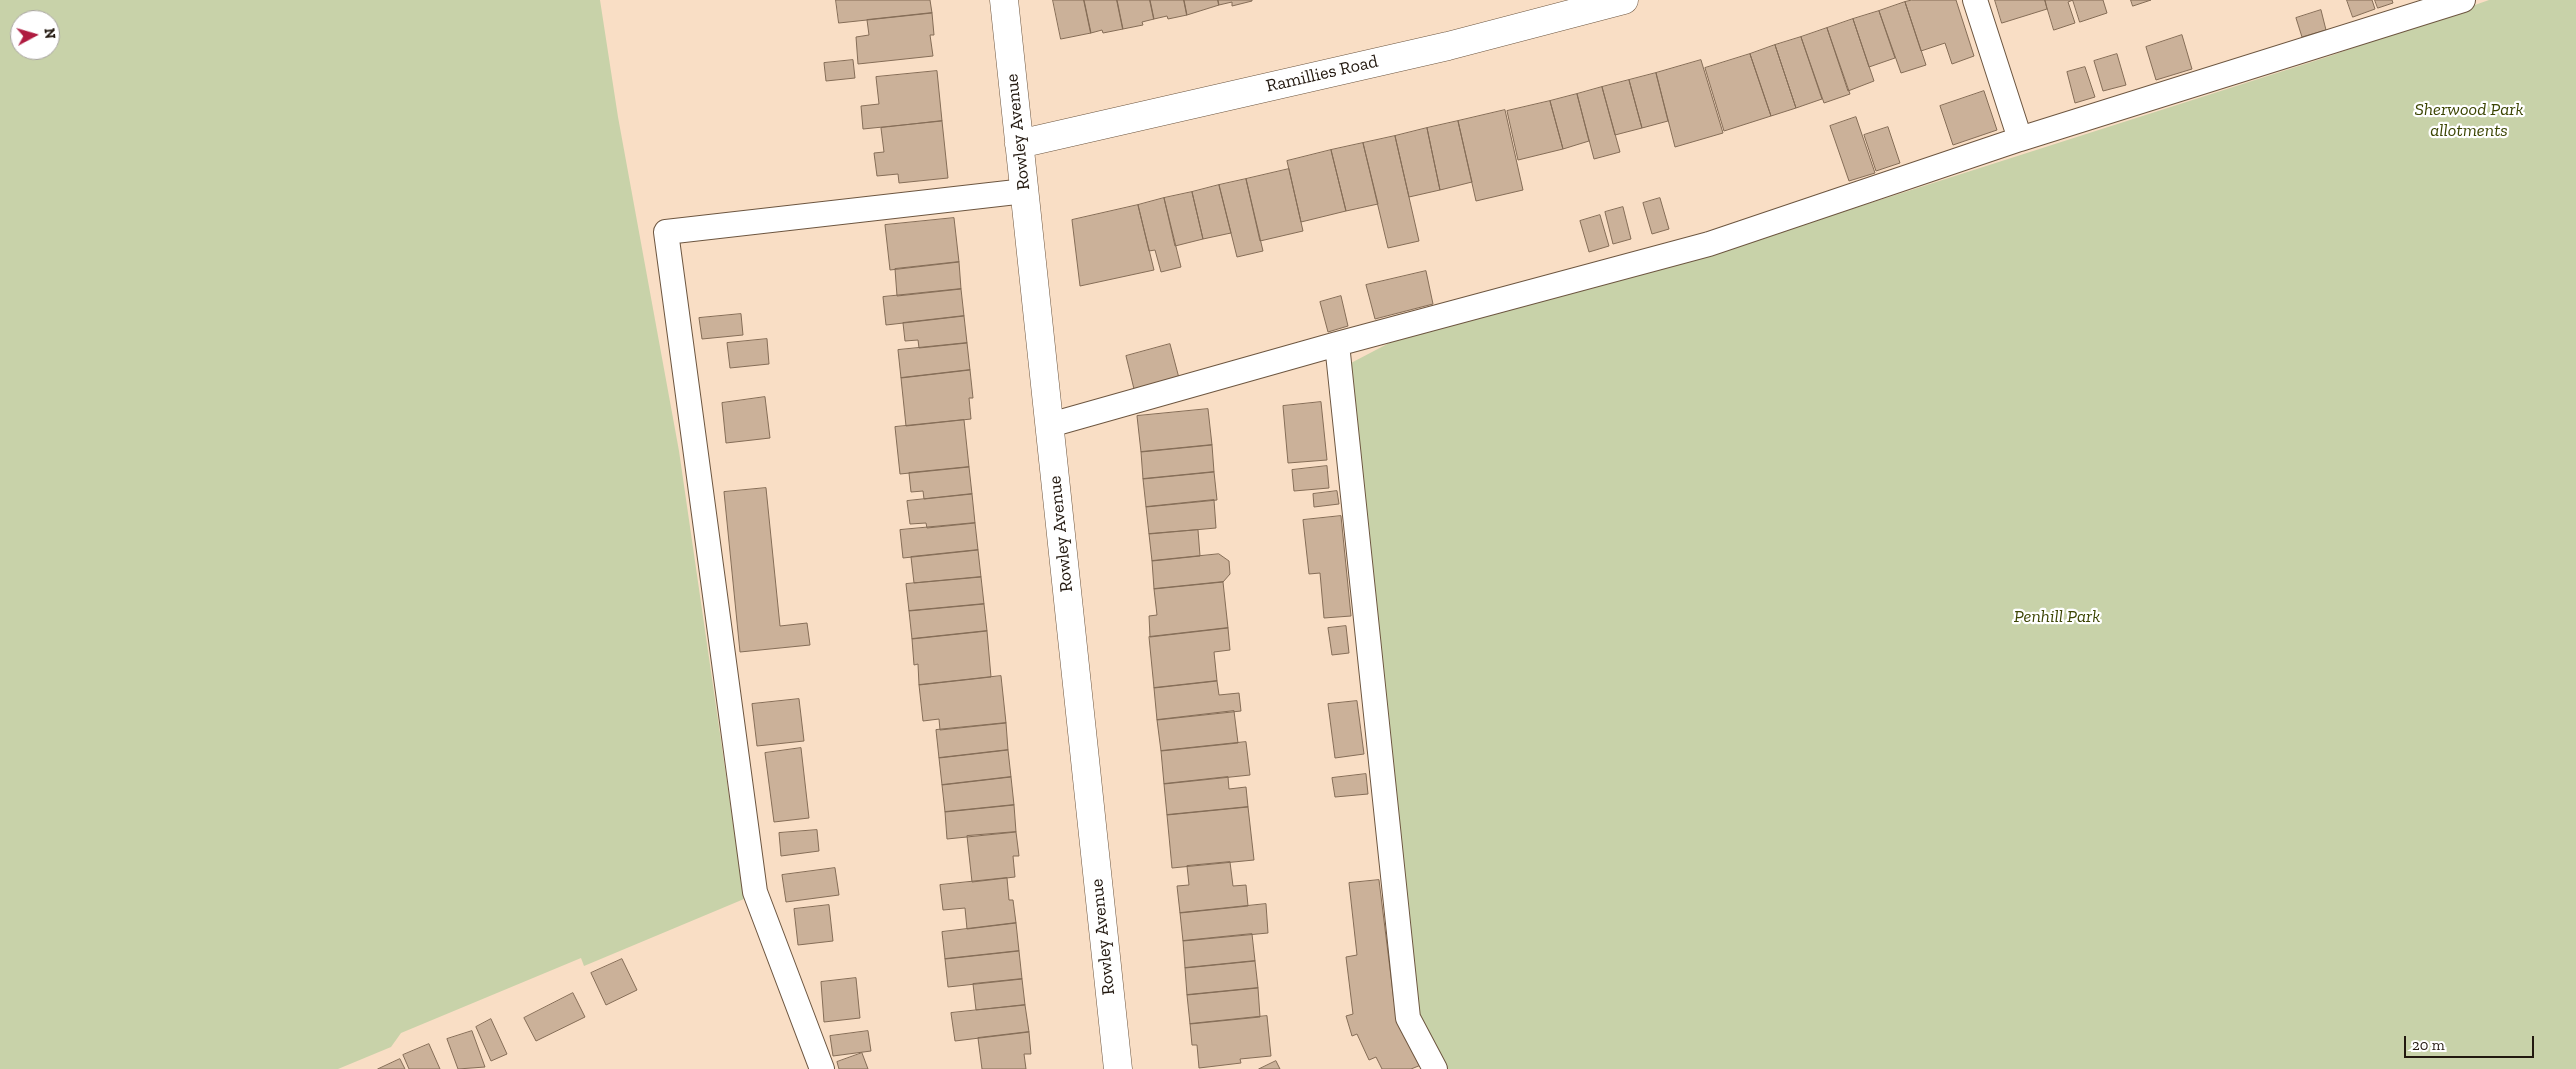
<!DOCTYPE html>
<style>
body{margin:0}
#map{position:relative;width:2576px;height:1069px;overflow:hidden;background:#f9dec5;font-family:"Zilla Slab",serif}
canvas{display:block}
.north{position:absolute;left:10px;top:10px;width:50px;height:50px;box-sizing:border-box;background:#fff;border:1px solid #a7a39f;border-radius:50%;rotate:84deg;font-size:14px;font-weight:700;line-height:20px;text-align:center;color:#22180f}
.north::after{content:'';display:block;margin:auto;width:18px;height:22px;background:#af1b40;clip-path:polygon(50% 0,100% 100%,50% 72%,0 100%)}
.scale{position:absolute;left:2404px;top:1036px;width:130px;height:22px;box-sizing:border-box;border:2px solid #22180f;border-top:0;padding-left:6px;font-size:15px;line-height:18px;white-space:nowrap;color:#22180f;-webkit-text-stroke:4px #fff;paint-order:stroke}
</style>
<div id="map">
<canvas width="2576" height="1069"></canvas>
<div class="north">N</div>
<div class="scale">20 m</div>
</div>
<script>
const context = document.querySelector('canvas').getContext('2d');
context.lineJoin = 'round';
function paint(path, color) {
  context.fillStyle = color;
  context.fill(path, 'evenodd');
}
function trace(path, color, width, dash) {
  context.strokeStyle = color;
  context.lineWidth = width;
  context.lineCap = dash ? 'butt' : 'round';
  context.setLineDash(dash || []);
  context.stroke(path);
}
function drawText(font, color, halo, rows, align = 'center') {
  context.font = font + ' "Zilla Slab",serif';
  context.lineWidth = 4.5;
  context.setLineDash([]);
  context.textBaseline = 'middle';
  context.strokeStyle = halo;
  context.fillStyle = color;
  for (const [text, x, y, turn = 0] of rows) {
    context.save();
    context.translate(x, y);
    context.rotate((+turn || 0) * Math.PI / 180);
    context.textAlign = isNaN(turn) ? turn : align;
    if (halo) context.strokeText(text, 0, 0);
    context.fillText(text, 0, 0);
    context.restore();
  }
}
paint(new Path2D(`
 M0,0H600L618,117L679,451L744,899L584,966L581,958L401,1033L391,1047L338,1069H0ZM20,20H50V50H20Z
 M2489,0H2576V1069H1447L1417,1013L1351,363L1393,341L1711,254L2330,56Z`), '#c8d2a9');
const building = new Path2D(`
 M836,0H930L932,13L839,23Z
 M1053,0H1084L1091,33L1061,39Z
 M1084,0H1117L1123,29L1103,33L1102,30L1091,33Z
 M1117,0H1150L1154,19L1142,22L1143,25L1123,29Z
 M1150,0H1184L1187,15L1168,19L1167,16L1154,19Z
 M1184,0H1218L1219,5L1187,15Z
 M1218,0H1252V1L1232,6V2L1219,5Z
 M1912,0H1956L1974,56L1952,64L1945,43L1921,51L1905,2Z
 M1995,0H2045L2047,9L2002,23Z
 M2045,0H2073L2068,2L2075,23L2054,30Z
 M2073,0H2103L2107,13L2080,22Z
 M2131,0H2151L2133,6Z
 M2347,0H2372L2375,9L2353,17Z
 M2375,0H2392L2393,3L2378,8Z
 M1905,2L1926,65L1901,73L1879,11Z
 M2321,10L2326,30L2302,37L2296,18Z
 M1879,11L1895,58L1869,67L1853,19Z
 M932,13L934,35H930L933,56L858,64L856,37L869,35L867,20Z
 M1853,19L1874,81L1848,91L1827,28Z
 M1827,28L1850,94L1824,103L1801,37Z
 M2182,35L2192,69L2156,80L2146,47Z
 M1801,37L1822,99L1796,108L1775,45Z
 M1775,45L1796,108L1771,116L1750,54Z
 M1750,54L1771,116L1724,131L1705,68Z
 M2117,54L2126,85L2103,91L2094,61Z
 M853,60L855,78L826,81L824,63Z
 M1701,60L1723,133L1675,147L1656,73Z
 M2085,67L2095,97L2075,103L2067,72Z
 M937,71L942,121L863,129L861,106L879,104L876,77Z
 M1656,73L1668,121L1642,128L1629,80Z
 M1629,80L1642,128L1615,135L1602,87Z
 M1602,87L1620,152L1594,159L1577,94Z
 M1984,91L1997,130L1953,145L1940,106Z
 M1577,94L1589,141L1563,149L1550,101Z
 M1550,101L1563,149L1518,160L1507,111Z
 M1505,110L1523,190L1476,201L1458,121Z
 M1856,117L1875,173L1849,181L1830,126Z
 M942,121L948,178L899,183L898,174L877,176L874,153L884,152L881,128Z
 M1458,121L1472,182L1440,190L1427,128Z
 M1888,127L1900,163L1876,171L1864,135Z
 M1427,128L1440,190L1409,197L1395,136Z
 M1395,136L1419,241L1388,248L1363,143Z
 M1363,143L1378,204L1346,211L1331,150Z
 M1331,150L1346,211L1301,222L1287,161Z
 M1289,169L1303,231L1260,241L1246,179Z
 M1246,179L1263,251L1237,257L1219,185Z
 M1219,185L1231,233L1203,239L1192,192Z
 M1192,192L1203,239L1175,246L1164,198Z
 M1164,198L1181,267L1161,272L1155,250L1149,251L1138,205Z
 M1660,198L1669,229L1652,234L1643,203Z
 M1138,205L1154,270L1080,286L1072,220Z
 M1623,207L1631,239L1613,244L1605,212Z
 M1600,215L1609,246L1589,252L1580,221Z
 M954,218L959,262L890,270L885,225Z
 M959,262L961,289L897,296L895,269Z
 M1426,271L1433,304L1375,319L1366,285Z
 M961,289L964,316L886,325L883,297Z
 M1341,296L1348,326L1328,332L1320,302Z
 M741,314L743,335L702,339L699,318Z
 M964,316L967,343L919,348L918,340L905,341L903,323Z
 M767,339L769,364L730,368L727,343Z
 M967,343L970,370L901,378L898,350Z
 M1170,344L1179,378L1134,389L1126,356Z
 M970,370L973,398H969L971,419L906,426L901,378Z
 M765,397L770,438L726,443L722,403Z
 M1321,402L1327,460L1288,463L1283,406Z
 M1208,409L1212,445L1141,452L1137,416Z
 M964,420L969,467L900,474L895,427Z
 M1212,445L1214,472L1143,479L1141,452Z
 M1327,466L1329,488L1294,491L1292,470Z
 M969,467L972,494L924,499L923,491L911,492L909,473Z
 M1214,472L1217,500L1146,507L1143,479Z
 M766,488L780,626L807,623L810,645L740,652L724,492Z
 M1337,491L1339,504L1314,507L1313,494Z
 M972,494L975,523L927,528L926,523L910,524L907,501Z
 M1214,500L1216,528L1149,534L1146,507Z
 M1341,516L1351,616L1324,618L1320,573L1309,574L1303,520Z
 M975,523L978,550L903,558L900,530Z
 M1198,530L1200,556L1152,561L1149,534Z
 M978,550L981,577L914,583L911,557Z
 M1219,554L1229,561L1230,574L1223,582L1154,589L1152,561Z
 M981,577L984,604L909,611L906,584Z
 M1223,582L1228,628L1150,637L1149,616L1157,615L1154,589Z
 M984,604L987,631L912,639L909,611Z
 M1346,626L1349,653L1332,655L1328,628Z
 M1228,628L1230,650L1214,652L1217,681L1154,688L1149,637Z
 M987,631L991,677L919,685L918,664L914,665L912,639Z
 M1001,676L1006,723L940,730L939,719L923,721L919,685Z
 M1217,681L1219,695L1239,693L1241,711L1157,720L1154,688Z
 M799,699L804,741L757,746L752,704Z
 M1357,701L1364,754L1335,758L1328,704Z
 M1234,711L1238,743L1161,751L1157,720Z
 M1006,723L1008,750L939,758L936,730Z
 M1246,742L1250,775L1164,784L1161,751Z
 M801,748L809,818L774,822L765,753Z
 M1008,750L1011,777L942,785L939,758Z
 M1366,774L1368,794L1335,797L1332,778Z
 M1011,777L1014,805L945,812L942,785Z
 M1228,777L1229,789L1246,787L1248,807L1167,815L1164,784Z
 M1014,805L1016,832L947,839L945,812Z
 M1248,807L1254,860L1172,868L1167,815Z
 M817,830L819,851L781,856L779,833Z
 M1016,832L1019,856H1013L1015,877L972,882L967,836Z
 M1230,862L1233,886L1246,885L1248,906L1180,913L1177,886L1189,885L1187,866Z
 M835,868L839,895L786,902L782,875Z
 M1007,878L1009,900H1013L1016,923L967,929L965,908L943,910L940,885Z
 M1379,880L1394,1001L1421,1065L1411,1069H1382L1376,1057L1369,1060L1357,1034L1352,1036L1346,1016L1353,1014L1346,957L1357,955L1349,883Z
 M1266,904L1268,933L1183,941L1180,913Z
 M829,905L833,941L798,945L794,909Z
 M1016,923L1019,951L945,959L942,932Z
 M1252,934L1255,961L1185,968L1183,941Z
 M1019,951L1022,979L948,987L945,959Z
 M622,959L637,990L606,1005L591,973Z
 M1255,961L1258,988L1187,995L1185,968Z
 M856,978L860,1018L824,1022L821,982Z
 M1022,979L1025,1005L976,1010L973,984Z
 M1258,988L1260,1017L1190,1024L1187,995Z
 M573,993L585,1017L536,1041L524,1018Z
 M1025,1005L1029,1032L955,1041L951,1013Z
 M1267,1016L1271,1056L1240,1059L1241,1063L1199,1068L1197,1045H1192L1190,1024Z
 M491,1019L507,1054L491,1061L476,1027Z
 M472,1031L485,1067L458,1069L447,1039Z
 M868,1031L871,1051L833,1056L830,1036Z
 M1029,1032L1031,1054H1024L1026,1069H982L978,1038Z
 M429,1044L440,1069H409L403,1055Z
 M862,1053L868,1069H839L837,1062Z
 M400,1059L405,1069H378Z
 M1276,1061L1280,1069H1259Z`);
paint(building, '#cbb199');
trace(building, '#856d57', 1);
const lane = new Path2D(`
 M1975,0L2020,139L2463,0
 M1337,344L1709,244L2020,139
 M1050,425L1337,344L1408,1018L1435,1069
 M822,1069L755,892L666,232L1025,191`);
const street = new Path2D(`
 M1004,0L1118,1069
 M1019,144L1448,46L1624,0`);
trace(lane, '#6d5640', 26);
trace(street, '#6d5640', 29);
trace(lane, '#fff', 24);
trace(street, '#fff', 28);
drawText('18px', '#22180f', '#fff', [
 ["Ramillies Road",1322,74,-13],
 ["Rowley Avenue",1018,132,-96],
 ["Rowley Avenue",1061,534,-96],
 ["Rowley Avenue",1103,937,-96]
]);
drawText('italic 18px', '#3c4503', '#fff', [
 ["Sherwood Park",2469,110],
 ["allotments",2469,131],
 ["Penhill Park",2057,617]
]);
</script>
